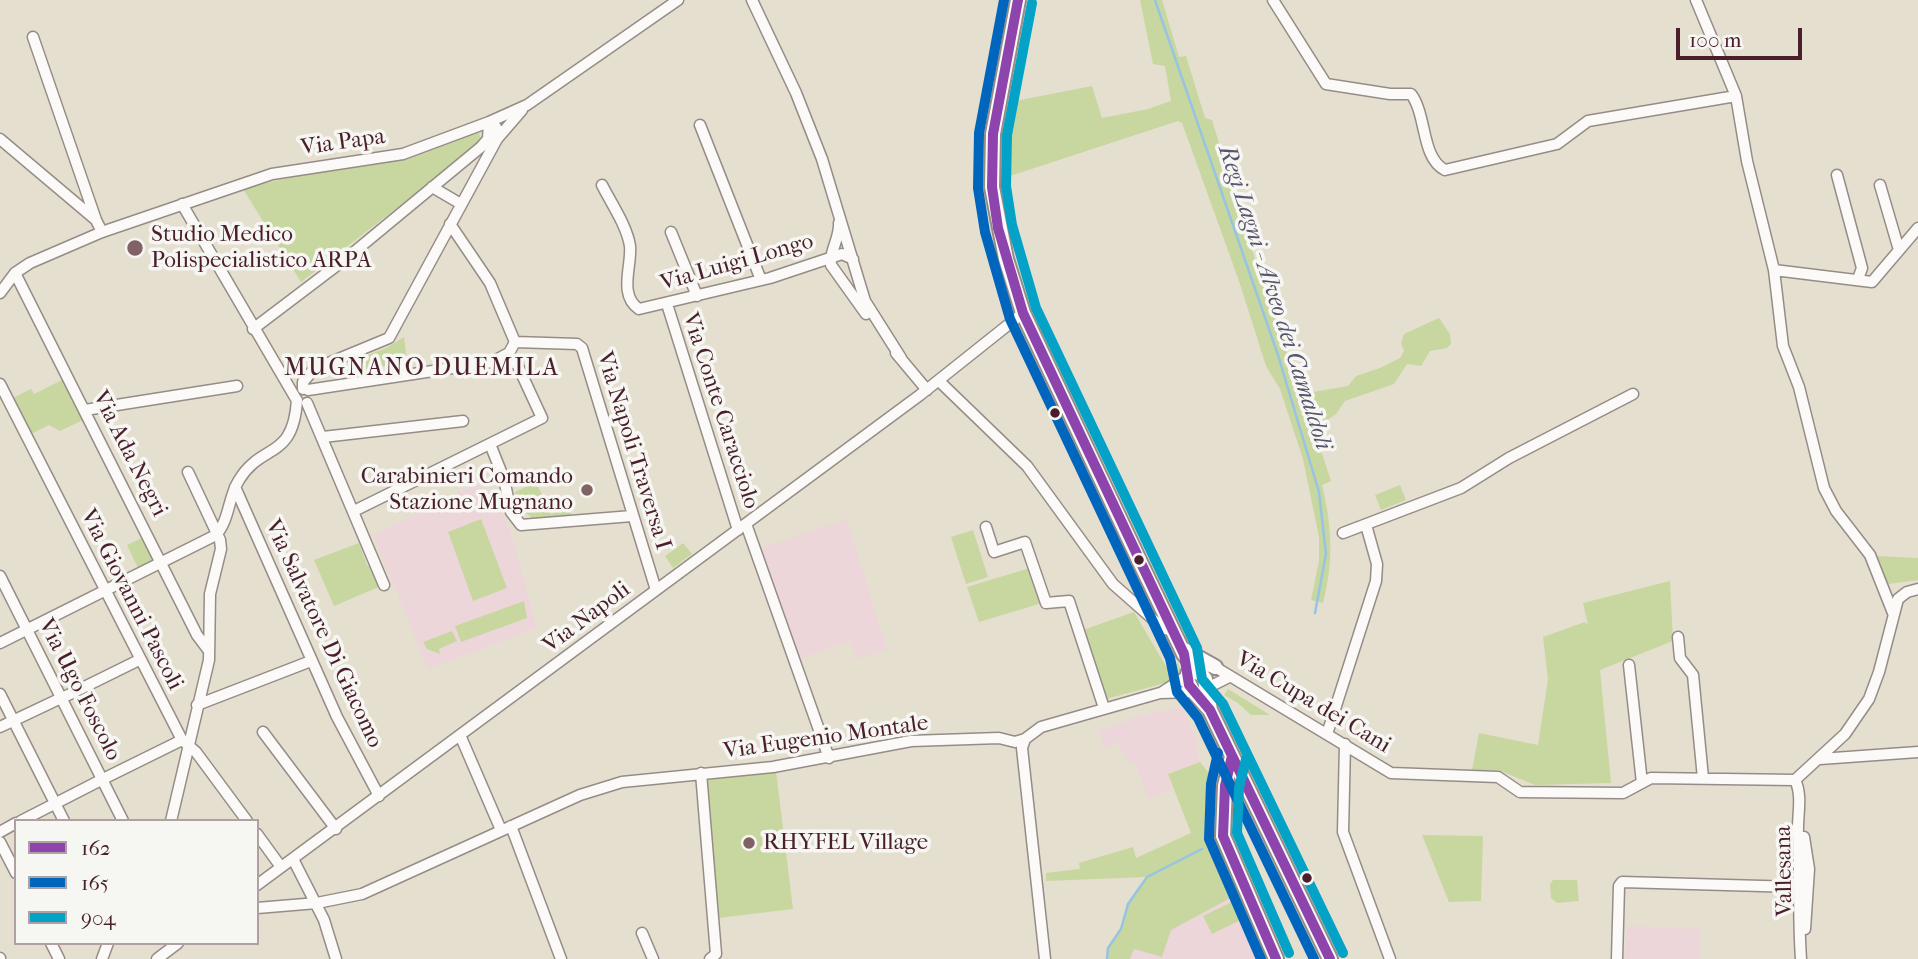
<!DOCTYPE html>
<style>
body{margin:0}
#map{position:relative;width:1918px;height:959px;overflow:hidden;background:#e5dfd0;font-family:"IM FELL French Canon",serif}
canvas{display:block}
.legend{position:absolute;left:14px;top:819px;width:245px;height:126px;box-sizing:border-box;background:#f6f6f2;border:2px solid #b1a0a2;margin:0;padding:9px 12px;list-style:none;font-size:21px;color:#4a1f2b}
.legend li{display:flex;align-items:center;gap:14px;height:35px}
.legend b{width:35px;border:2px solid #b1a0a2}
.scale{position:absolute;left:1676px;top:28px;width:126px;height:32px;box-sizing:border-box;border:4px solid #4a1f2b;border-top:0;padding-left:9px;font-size:21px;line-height:24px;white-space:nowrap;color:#4a1f2b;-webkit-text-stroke:5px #f6f6f2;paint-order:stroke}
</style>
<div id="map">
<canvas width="1918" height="959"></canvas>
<ul class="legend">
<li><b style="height:9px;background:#8e44ad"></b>162</li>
<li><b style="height:9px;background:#0065bd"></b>165</li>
<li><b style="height:9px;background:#04a2c6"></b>904</li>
</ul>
<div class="scale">100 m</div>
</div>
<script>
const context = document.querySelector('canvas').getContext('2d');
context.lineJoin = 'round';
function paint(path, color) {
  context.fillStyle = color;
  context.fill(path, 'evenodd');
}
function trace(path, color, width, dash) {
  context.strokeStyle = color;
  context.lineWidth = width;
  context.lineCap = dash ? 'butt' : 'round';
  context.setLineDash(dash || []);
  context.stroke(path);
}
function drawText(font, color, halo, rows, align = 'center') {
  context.font = font + ' "IM FELL French Canon",serif';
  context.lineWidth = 7;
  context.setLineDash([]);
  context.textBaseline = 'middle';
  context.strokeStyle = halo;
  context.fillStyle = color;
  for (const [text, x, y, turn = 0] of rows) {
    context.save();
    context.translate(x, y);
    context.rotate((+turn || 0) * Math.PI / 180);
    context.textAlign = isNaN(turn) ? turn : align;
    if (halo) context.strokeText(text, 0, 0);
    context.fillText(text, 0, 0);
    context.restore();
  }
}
paint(new Path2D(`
 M477,484L496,496L512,536L537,628L428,669L373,535Z
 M847,519L887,650L858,659L849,641L798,660L761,548Z
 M1182,707L1199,745L1195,748L1200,762L1168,773L1172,789L1149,799L1135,764L1127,761L1118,743L1105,748L1098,731L1140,716Z
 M1239,894L1267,959H1130L1134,948Z
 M1627,926L1701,929L1700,959H1625Z`), '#edd6d9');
paint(new Path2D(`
 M1140,0H1162L1179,57L1186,56L1205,118L1212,120L1249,241L1299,387L1308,393L1348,386L1356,376L1380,368L1400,358L1404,351L1401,343L1404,334L1439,318L1450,334L1451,344L1447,348L1430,351L1421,366L1407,364L1394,384L1345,401L1336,414L1314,429L1331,481L1322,485C1332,527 1334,561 1323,603L1311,600L1319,561V537L1303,459L1280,389L1266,366L1239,281L1182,123L1178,121L1001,179L999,159L1005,103L1092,86L1102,118L1148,109L1171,101L1165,66L1153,64Z
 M478,132L482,139L476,147L301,282L243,189L294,176L408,159Z
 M404,337L407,362L325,377L324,372L386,348Z
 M64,379L83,420L60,431L49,425L31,434L13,398L31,389L34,394Z
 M536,482L551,514L567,506L571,515L534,519L516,506L515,492Z
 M1400,485L1406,500L1381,510L1375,495Z
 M481,519L507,588L473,601L448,532Z
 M973,530L988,577L966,584L951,537Z
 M142,538L153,561L138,568L127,545Z
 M359,543L367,565L374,570L381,586L334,606L314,560Z
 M683,543L692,554L673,568L665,556Z
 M1876,556L1918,558V580L1888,584Z
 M1030,568L1042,603L979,622L967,587Z
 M1670,581L1673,641L1600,670L1611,783L1535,785L1498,770H1472L1479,733L1538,745L1548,679L1543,637L1585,622L1588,625L1583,603Z
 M524,601L527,618L461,642L455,626Z
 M1134,612L1167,668L1178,663L1183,675L1169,682L1106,699L1083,630Z
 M452,631L457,641L439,649L440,654L427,649L423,642Z
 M1228,689L1270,715H1251L1238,703L1224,695Z
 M1200,762L1221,789L1209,822L1240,893L1171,930L1162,957L1134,949L1130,959H1107L1108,949L1121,929L1128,904L1146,877L1046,881V873L1080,869L1079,863L1133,847L1136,858L1191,833L1168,774Z
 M776,771L793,909L718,918L706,778Z
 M1422,835L1483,836L1481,901L1449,902Z
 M1553,880H1577L1579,901L1557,903L1551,898L1550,885Z
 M1238,899L1247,917L1212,934L1203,916Z`), '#c8d79f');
trace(new Path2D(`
 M1155,0L1278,355L1319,492L1326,554L1315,613
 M1107,959L1108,948L1121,929L1128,904L1147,877L1202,849`), '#96c4e2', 2.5);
const street = new Path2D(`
 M752,0L796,93L822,159L865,301L901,358
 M1273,0L1326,84L1390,94H1411C1427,115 1421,158 1445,170L1557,144L1588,121L1736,96
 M1696,0L1736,96L1747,161L1774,270L1783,346L1799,387L1824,488L1836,511L1870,555L1893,613
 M33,37L96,220
 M700,125L761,280
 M0,139L96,220L102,232
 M1837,175L1862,268L1858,279
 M602,185C611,203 627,226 630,246C632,266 618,295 639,309L770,278L842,254L853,259
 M1880,185L1899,250
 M432,187L461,204
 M182,204L296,399
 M839,223C840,239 829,251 831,265L866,314
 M450,224L490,283L515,342
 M671,232L697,296
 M1774,270L1872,282L1918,228
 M15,273L197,635L209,651
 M0,293L15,273L30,263L102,232L272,174L403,154L489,122L527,105L678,0
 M667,304L738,530
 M253,329L348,257L481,147L488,139L489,122L496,127L497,139
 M515,342L577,344L582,348L656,590
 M896,353L927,390
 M939,381L1027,466L1113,584L1164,629L1173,630
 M0,384L182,740L196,752L247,821
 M303,389V382L314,369L389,338L497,139L522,110
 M308,390L492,362L509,353L515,342
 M307,403L384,585
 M85,410L237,386
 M323,437L463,421
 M490,444L504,479L511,512L521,525L632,516
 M235,487L337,717L379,796
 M354,511L542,418L517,364L502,358
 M746,524L829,758
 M986,527L994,552L1025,542L1046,603L1069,601L1104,708
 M1343,533L1461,488L1509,458L1633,394
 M0,576L123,821
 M1678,637L1680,658L1693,675L1703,778
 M0,643L216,535C230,519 228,497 239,480C262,442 293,461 297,400
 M1629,665L1642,783
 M1210,667H1215L1391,773L1498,777L1520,792L1623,793L1651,778L1795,780
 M1205,689L1229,677
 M1161,693L1187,676
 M0,694L64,821
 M62,698L139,660
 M197,705L311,661
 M0,727L59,699
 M263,732L336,829
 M1327,734L1376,581L1377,564L1366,525
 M460,735L501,830
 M1345,744L1343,832L1390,959
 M1820,759L1918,752
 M701,773L716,954L710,959
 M107,777L182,740
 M1795,780L1845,734L1869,699L1879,672L1898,599L1907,592L1918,589
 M1795,780C1803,796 1797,816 1798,834C1800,876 1798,917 1801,959
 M21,821L103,779
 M171,821L209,660L210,594L221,549L220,540L188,472
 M511,826L561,959
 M0,832L16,823
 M257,834L281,867
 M1804,837L1809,869L1805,929
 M0,842L16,873
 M293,859L324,920L336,959
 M257,885L920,395L1023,313
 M257,908L317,903L362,894L580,795L622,782L773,767L911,741L999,738L1015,742L1025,739
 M642,933L653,959
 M51,943L59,959
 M0,958V959
 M102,959L108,943
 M157,959L178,943
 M1045,959L1022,748L1025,739L1041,727L1160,693L1194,692
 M1617,959L1619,886L1622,882L1797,887`);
const secondary = new Path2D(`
 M1018,0L993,134L992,187L1006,259L1023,313L1139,560L1184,654L1205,679L1210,710
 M1181,648L1215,667
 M1198,671L1188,674L1187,680L1192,690L1210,710L1330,959
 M1232,756L1225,786L1223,836L1276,959`);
trace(street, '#968c87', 13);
trace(secondary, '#968c87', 18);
trace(street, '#fbfaf8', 10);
trace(secondary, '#fbfaf8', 14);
trace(new Path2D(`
 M1018,0L993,134L992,187L998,228L1023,313L1184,654L1189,685L1210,710L1330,959
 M1232,756L1225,786L1223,836L1276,959`), '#8e44ad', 10);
trace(new Path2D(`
 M1004,0L979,133L978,188L985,232L1010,319L1170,658L1177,692L1198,718L1314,959
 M1218,753L1211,784L1209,839L1261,959`), '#0065bd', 10);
trace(new Path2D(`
 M1032,3L1007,135L1006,186L1012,225L1036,308L1197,648L1202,679L1223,704L1343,953
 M1246,759L1239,788L1237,833L1289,953`), '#04a2c6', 10);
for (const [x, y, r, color] of [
 [135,248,9,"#806265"],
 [1055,413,6,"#4a1f2b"],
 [587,490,7,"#806265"],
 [1139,560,6,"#4a1f2b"],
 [749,843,7,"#806265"],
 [1307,878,6,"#4a1f2b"]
]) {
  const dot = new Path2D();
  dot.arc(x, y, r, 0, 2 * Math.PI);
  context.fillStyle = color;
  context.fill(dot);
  trace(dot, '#f6f6f2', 2.5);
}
drawText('23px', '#4a1f2b', '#f6f6f2', [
 ["Via Papa",343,143,-8],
 ["Via Luigi Longo",737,263,-16],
 ["Via Conte Caracciolo",720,411,72],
 ["Via Napoli Traversa I",633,451,73],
 ["Via Ada Negri",129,454,63],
 ["Via Giovanni Pascoli",131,600,63],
 ["Via Napoli",587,618,-37],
 ["Via Salvatore Di Giacomo",323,634,65],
 ["Via Ugo Foscolo",79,690,63],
 ["Via Cupa dei Cani",1313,703,31],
 ["Via Eugenio Montale",826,738,-8],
 ["Vallesana",1785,871,-91]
]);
drawText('23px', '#4a1f2b', '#f6f6f2', [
 ["Studio Medico",151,235],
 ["Polispecialistico ARPA",151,261],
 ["Carabinieri Comando",573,477,"right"],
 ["Stazione Mugnano",573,503,"right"],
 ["RHYFEL Village",763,843]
], 'left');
drawText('italic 24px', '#59556e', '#f6f6f2', [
 ["Regi Lagni - Alveo dei Camaldoli",1274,298,72]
]);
context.letterSpacing = '2px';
drawText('24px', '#4a1f2b', '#f6f6f2', [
 ["MUGNANO DUEMILA",422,369]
]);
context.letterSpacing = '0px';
</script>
